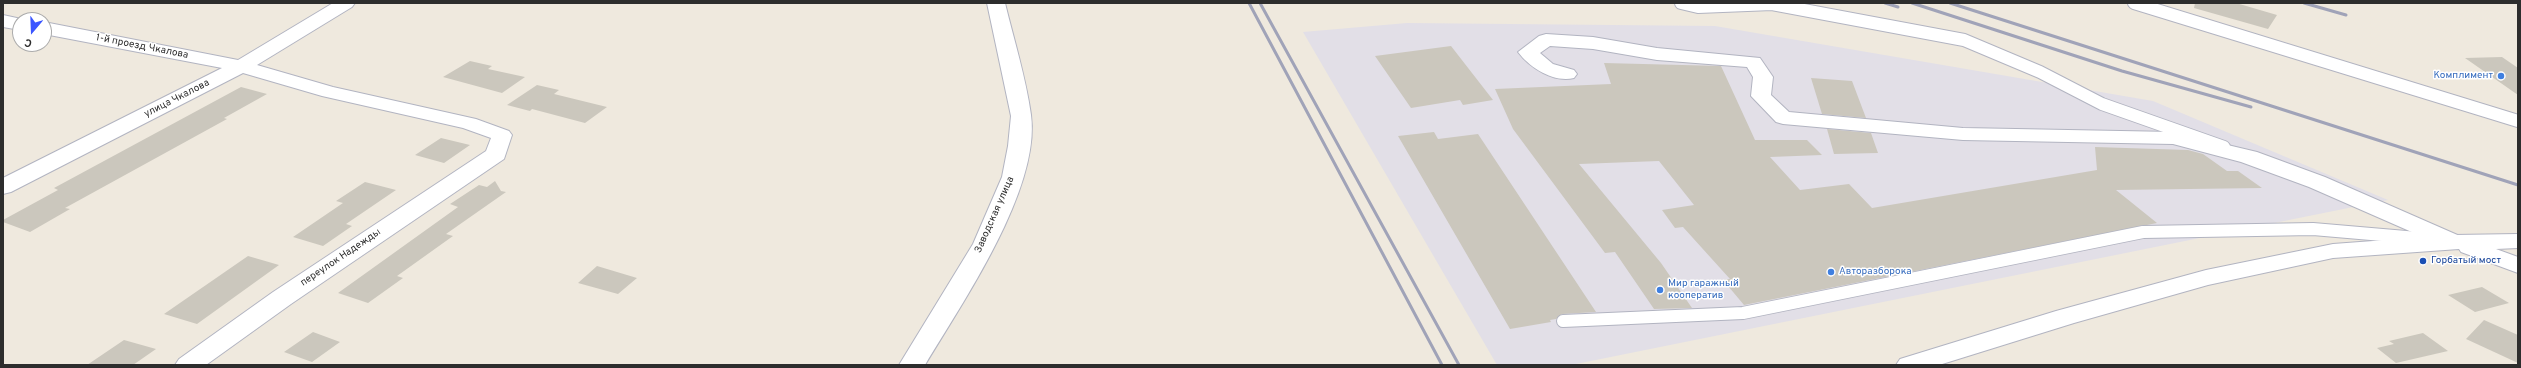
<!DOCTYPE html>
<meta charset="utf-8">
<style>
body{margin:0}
#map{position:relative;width:2521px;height:368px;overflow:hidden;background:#efe9de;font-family:Overpass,sans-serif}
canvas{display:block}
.frame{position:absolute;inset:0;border:4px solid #2d2d2d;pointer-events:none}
.north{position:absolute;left:12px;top:12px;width:40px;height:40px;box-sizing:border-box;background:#fff;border:1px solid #ababab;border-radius:50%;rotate:199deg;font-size:11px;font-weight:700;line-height:16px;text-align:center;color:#2d2d2d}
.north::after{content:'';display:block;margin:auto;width:14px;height:18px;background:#3b56ff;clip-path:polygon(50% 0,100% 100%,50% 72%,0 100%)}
</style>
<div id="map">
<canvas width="2521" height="368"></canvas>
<div class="frame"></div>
<div class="north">С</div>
</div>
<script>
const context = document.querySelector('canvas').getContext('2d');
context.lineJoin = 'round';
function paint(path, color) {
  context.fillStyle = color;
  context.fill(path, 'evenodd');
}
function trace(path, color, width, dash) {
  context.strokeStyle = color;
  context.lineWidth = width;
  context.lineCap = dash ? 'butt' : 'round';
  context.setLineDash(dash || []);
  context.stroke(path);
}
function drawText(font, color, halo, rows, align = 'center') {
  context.font = font + ' Overpass,sans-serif';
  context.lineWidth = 3;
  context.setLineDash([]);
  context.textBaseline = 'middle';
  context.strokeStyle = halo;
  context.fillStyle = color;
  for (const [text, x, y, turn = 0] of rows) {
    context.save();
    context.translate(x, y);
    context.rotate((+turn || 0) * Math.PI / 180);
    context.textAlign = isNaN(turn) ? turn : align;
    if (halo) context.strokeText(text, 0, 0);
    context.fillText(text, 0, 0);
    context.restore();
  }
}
paint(new Path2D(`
 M1407,23L1715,26L2153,101L2388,200L1571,365H1497L1303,32Z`), '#e2dfe7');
paint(new Path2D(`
 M2195,3H2236L2277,15L2268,29L2194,8Z
 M1451,46L1493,100L1463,105L1460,100L1411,108L1375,56Z
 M2502,57L2518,68V95L2465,58Z
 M470,61L492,66L488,69L525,77L502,93L443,77Z
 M1604,63L1721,66L1755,140H1807L1822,155L1770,157L1800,190L1849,184L1872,208L2097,170L2095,147L2188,150L2203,154L2227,171H2238L2262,188L2116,190L2157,223L1744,305L1723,280L1730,279L1683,227L1675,228L1662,210L1694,205L1659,161L1579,164L1661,263L1692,308L1654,309L1615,252L1605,253L1513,129L1495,89L1611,84Z
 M1811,78L1852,81L1866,118L1822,114Z
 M537,85L559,90L554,94L607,107L585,123L532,109L530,111L507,105Z
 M241,87L267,94L224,118L227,119L65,208L70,209L30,232L3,222V220L58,190L54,188Z
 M1827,129L1871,133L1878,153L1834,154Z
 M1434,132L1438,139L1478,134L1596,312L1562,314L1556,319L1550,320L1551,322L1510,329L1398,136Z
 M441,138L470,145L444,163L415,155Z
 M495,181L501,191L506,192L446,234L453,236L397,276L403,278L368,303L338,293L458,207L450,204L479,185L487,187Z
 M365,182L396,190L346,224L352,226L323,246L293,237L343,203L336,201Z
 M248,256L279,265L197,324L164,314Z
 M597,266L637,278L618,294L578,283Z
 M2482,287L2509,303L2475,312L2448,295Z
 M2484,320L2518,335V363L2466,339Z
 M313,332L340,342L312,362L284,352Z
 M2423,333L2448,351L2396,363L2377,348L2394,344L2389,341Z
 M124,340L156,349L133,365H87Z`), '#cbc7bd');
const lane = new Path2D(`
 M1681,3L1698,7L1772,4L1964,40L2040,72L2102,104L2224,147
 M2134,3L2518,121
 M1563,321L1743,313L2143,232L2313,229L2429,239`);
const street = new Path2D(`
 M333,3H355L352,7L257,65L333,87L476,119L509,131L512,135L504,159L291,304L206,365H175L179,359L273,292L486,151L491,138L463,128L322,96L243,73L11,192L3,194V178L222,68L44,34V22L238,60Z
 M3,15L26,20H20V30L3,27Z
 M1546,34L1593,37L1657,48L1760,58L1773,77L1771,95L1789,112L1963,128L2173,132L2257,152L2325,177L2462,237L2466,242L2462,247L2454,249L2446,247L2309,187L2241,162L2173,144L1963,140L1783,124L1776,122L1751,96L1753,77L1747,67L1657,60L1593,49L1550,46L1540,53L1553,64L1574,70L1577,74L1574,78C1554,83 1530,68 1518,52L1539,36Z`);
const secondary = new Path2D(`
 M987,3H1005C1014,40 1026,78 1031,115C1041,189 962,303 925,365H899L973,244L1002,177L1008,146L1011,116Z
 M2518,234V248L2496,249L2518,257V273L2461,252L2459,249L2333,258L2208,285L2074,323L1939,365H1896L1900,359L2056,311L2206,270L2333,244L2454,235Z`);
trace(lane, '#b2b4c1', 14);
trace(street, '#b2b4c1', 2);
trace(secondary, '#b2b4c1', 2);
trace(lane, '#fff', 12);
paint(street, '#fff');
paint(secondary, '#fff');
trace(new Path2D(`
 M1249,3L1442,365
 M1260,3L1459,365
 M1885,3L1898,7
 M1912,3L2122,71L2251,107
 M1950,3L2518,185
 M2304,3L2346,15`), '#a0a3b8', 3);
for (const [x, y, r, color] of [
 [2501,76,4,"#3f7fe0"],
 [2423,261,4,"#1a4fb4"],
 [1831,272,4,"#3f7fe0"],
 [1660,290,4,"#3f7fe0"]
]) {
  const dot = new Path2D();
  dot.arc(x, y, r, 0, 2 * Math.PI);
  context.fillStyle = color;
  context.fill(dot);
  trace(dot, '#fff', 1.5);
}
drawText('10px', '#2d2d2d', '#fff', [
 ["1-й проезд Чкалова",142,47,11],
 ["улица Чкалова",177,99,-27],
 ["Заводская улица",995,215,-66],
 ["переулок Надежды",341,258,-34]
]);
drawText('10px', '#366cbe', '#fff', [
 ["Комплимент",2493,76,"right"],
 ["Авторазборока",1839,272],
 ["Мир гаражный",1668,284],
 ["кооператив",1668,296]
], 'left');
drawText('10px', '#164399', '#fff', [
 ["Горбатый мост",2431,261]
], 'left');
</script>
